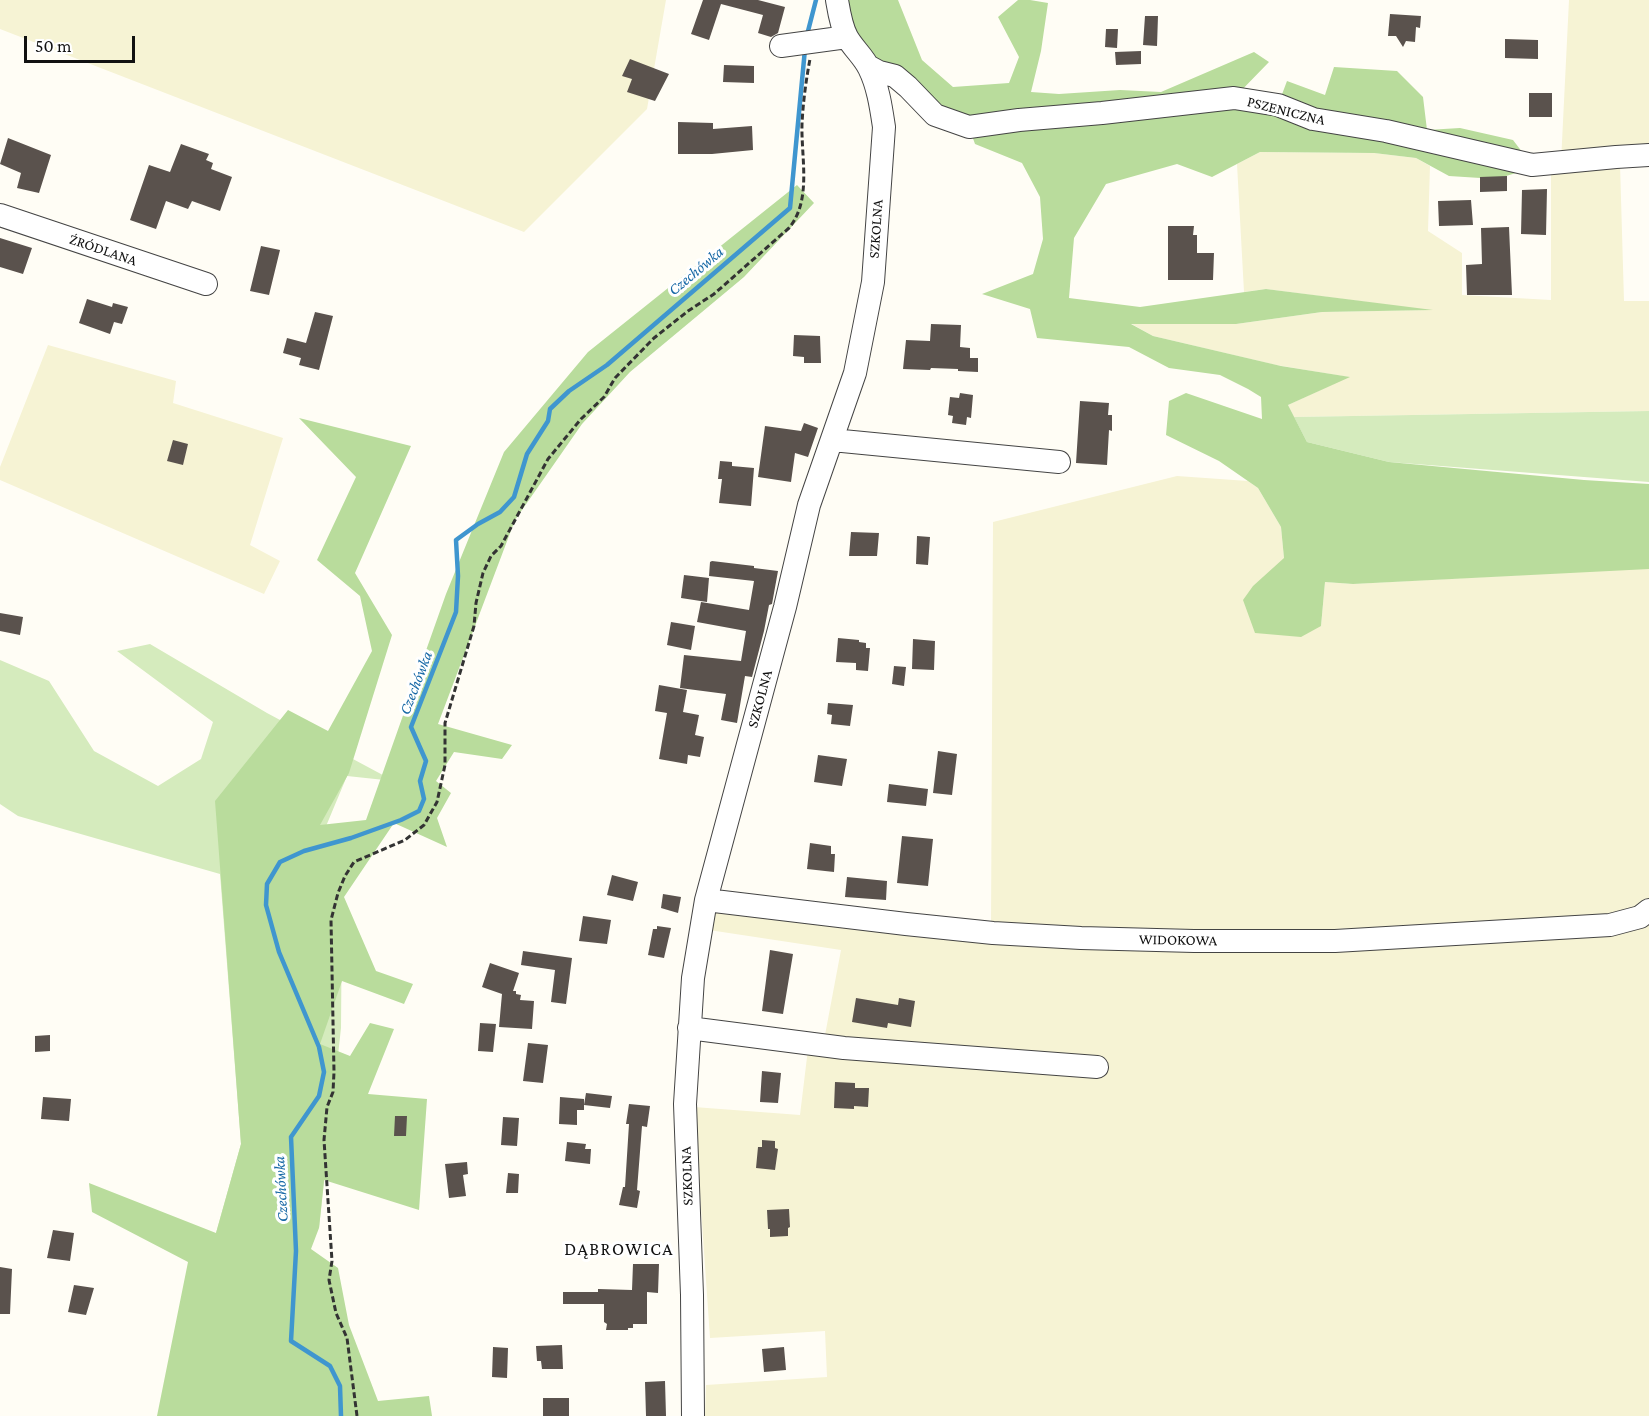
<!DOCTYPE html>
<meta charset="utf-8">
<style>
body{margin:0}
#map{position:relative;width:1649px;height:1416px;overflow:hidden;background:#fffdf5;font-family:"Crimson Pro",serif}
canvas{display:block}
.scale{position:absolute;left:24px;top:36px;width:111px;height:27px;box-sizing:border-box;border:3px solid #111;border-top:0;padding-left:8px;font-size:18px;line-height:21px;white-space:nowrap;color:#111;-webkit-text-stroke:4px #fff;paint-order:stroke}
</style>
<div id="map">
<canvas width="1649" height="1416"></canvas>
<div class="scale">50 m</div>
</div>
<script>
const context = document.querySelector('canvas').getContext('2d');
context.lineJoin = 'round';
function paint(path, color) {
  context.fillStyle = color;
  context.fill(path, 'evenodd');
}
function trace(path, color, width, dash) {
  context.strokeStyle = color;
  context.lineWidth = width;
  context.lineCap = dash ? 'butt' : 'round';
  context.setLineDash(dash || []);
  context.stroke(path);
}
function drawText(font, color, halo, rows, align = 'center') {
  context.font = font + ' "Crimson Pro",serif';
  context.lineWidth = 6;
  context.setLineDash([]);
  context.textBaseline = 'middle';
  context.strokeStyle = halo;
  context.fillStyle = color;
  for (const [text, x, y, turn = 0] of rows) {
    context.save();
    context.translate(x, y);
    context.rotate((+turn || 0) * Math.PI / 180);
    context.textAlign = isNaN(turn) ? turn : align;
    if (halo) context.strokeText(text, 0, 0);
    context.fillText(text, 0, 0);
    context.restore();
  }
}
paint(new Path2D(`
 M0,0H666L647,109L524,232L0,29Z
 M1569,0H1649V155L1561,162Z
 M1260,152L1374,153L1416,158L1430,166L1428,231L1462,253V295L1551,300V173L1620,164L1624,301H1649V411L1294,417L1288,405L1348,377L1276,365L1153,336L1130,323L1236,324L1322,312L1427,310L1266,289L1244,292L1237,164Z
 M48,345L176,381L173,403L283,438L250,545L280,561L264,594L0,480V467Z
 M1177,476L1248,481L1258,488L1281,527L1284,558L1321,626L1325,582L1353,584L1649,568V903L1644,908L1574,920L1175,935L991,926L993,522Z
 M716,907L993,941L1649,921V1416H705L706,1385L827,1377L825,1331L710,1338L694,1107L800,1115L808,1049L822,1051L841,950L709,930Z`), '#f6f3d4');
paint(new Path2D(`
 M1649,411V482L1389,462L1307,442L1294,417Z
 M150,644L267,713L394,781L347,776L296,898L342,902L341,1028L319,1228L216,1233L241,1144L220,874L18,816L0,804V660L49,681L94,751L158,786L201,759L213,722L117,651Z`), '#d5ebbd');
paint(new Path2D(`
 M843,0H898L922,60L953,87L1009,83L1019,57L998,17L1018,0H1030L1048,3L1041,51L1031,92L1059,94L1120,90L1161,92L1254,52L1269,62L1234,98L1278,105L1287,81L1325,95L1334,67L1397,71L1423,97L1427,130L1460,128L1513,140L1532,165L1516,173L1496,179L1449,176L1416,158L1374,153L1260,152L1212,177L1177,164L1106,184L1074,238L1069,298L1140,307L1266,289L1433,310L1322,312L1236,324H1131L1153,336L1281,366L1350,377L1288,405L1307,442L1389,462L1584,480L1649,484V569L1353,584L1325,582L1321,626L1301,637L1255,633L1243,600L1253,586L1284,558L1281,527L1258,488L1219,461L1166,435L1169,401L1186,393L1262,419L1261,397L1248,389L1220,375L1169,368L1129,347L1037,338L1030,309L982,294L1033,274L1043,239L1040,197L1022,163L975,144L969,127L861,50Z
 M797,185L814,203L744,277L630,372L582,424L515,520L438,724L512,745L502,759L454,752L436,781L451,793L437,818L447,847L394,823L344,897L376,971L413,984L404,1004L342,981L320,1044L350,1056L370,1023L394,1029L368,1094L427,1099L419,1210L324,1180L319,1228L311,1249L338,1268L349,1325L378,1401L429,1396L432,1416H157L188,1262L92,1212L89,1183L216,1233L241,1144L215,801L288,710L328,731L372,651L360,596L317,560L356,477L299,418L411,446L355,573L392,635L349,773L320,825L366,820L446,594L504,452L588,352Z`), '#b9dc9c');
trace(new Path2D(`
 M807,35L816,0
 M341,1416L340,1386L330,1366L291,1341L296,1251L291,1137L319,1096L324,1072L319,1047L279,952L266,905L267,884L280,862L304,851L351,838L401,820L419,811L424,799L420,781L426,761L411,727L456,612L458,576L456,540L478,524L500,512L514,497L527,454L548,421L550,409L569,391L607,365L790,208L805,49`), '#3f96cf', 4.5);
paint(new Path2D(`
 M703,0H758L785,7L778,33L771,37L758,33L763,15L721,4L709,40L691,34Z
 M1390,14L1421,16L1420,28L1416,27L1415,42L1406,41L1403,47L1396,36H1388Z
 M1145,16H1158L1157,46L1143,45Z
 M1106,29H1118L1117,48L1105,47Z
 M1505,39L1538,40V59L1505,58Z
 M1141,51V64L1116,65L1115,52Z
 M630,59L669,74L655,101L627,92L632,79L622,76Z
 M724,65L754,66V83L723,82Z
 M1529,93H1552V117H1529Z
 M678,122L713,123V129L752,126L753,150L712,154H678Z
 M8,138L51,155L39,193L17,188L21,173L0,164Z
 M181,144L209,154L206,160L213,163L211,169L232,177L220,211L192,201L188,209L166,201L156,229L130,220L149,165L170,172Z
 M1507,176V191L1480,192V177Z
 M1547,189L1546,235L1521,234L1522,190Z
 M1471,200L1473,225L1439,226L1438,201Z
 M1168,226H1194L1193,235H1197V253H1214L1213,280H1168Z
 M1509,227L1512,295H1467L1466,265L1482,264L1481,228Z
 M0,238L32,248L23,274L0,267Z
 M261,246L280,250L269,295L250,291Z
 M87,299L112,307L113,303L128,307L122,324L114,322L110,334L79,323Z
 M315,312L333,316L319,370L299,365L301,358L283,353L287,338L306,343Z
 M931,324L961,325L960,347L970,348V358H978V372L958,371V369L931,368L930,370L903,369L906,340L930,341Z
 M794,335L820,336L821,363H804V357L793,356Z
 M960,393L973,395L971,418L967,417L966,425L952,423L953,416L948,415L950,397L959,398Z
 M1080,401L1109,403L1108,415H1112V431L1109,430L1107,465L1076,463Z
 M804,423L818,428L808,457L795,453L791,482L758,477L765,426L801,431Z
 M173,440L188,444L183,465L167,461Z
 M720,461L732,462V466L754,468L751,506L719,503L722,479H718Z
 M851,532L879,533L877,556H849Z
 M917,536L930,537L928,565L916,564Z
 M712,561L754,566V568L778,571L772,604L769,605L764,631L752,677L745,676L737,723L721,720L726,694L680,688L684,655L741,661L746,631L697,622L701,602L749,610L754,581L709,576L710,562Z
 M684,575L709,578L707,602L681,598Z
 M0,613L23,617L20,635L0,631Z
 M671,622L695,626L691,650L667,645Z
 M838,638L859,640V642L866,643V648H870L868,671L856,670V663L836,662Z
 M913,639L935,641L934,670L912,669Z
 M894,666L906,667L904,686L892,684Z
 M659,685L687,690L683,712L699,715L695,735L704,737L700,757L688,755L687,764L659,759L667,713L655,711Z
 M828,703L853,705L850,726L831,724L832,715L827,714Z
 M938,751L957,754L952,795L933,793Z
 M818,755L847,759L842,786L814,782Z
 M889,784L928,789L926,806L887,802Z
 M902,836L933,839L928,886L897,883Z
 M810,843L831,846V854H835L834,872L807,869Z
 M612,875L638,882L633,901L607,895Z
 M847,877L887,881L886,900L845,897Z
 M663,894L681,897L678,913L661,908Z
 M583,916L611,920L607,944L579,941Z
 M657,926L671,928L664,958L648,955L653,929H657Z
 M770,950L793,954L783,1014L762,1011Z
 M523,951L572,958L566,1004L551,1002L555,970L521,965Z
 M490,963L519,973L513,991H516V994L521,995L520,1000L534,1001L532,1029L499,1027L502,994L482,987Z
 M856,998L898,1005L899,998L915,1001L911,1027L888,1023L887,1028L852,1022Z
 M480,1023L496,1024L493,1052L478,1051Z
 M50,1035V1051L35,1052V1036Z
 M528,1043L548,1045L543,1083L523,1081Z
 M762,1071L781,1073L778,1103L760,1102Z
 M835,1082L855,1083V1088H869L868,1107L854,1106V1109L834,1108Z
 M586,1093L612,1096L610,1108L584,1105Z
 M43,1097L71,1099L69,1121L41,1119Z
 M560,1097L584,1099V1110H577V1125L559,1124Z
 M629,1104L650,1106L647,1127L642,1126L637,1190L640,1191L637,1208L619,1205L623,1187H625L629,1124H626Z
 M395,1116H407L406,1136H394Z
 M503,1117L519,1118L517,1146L501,1145Z
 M762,1140L775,1141V1148L778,1149L775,1170L756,1168L758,1147H762Z
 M567,1142L586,1144L585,1149H591L590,1164L565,1161Z
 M467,1162L468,1174L463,1175L466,1196L449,1198L445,1164Z
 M508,1173L519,1174L518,1193H506Z
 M789,1209L790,1227L788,1228V1236L770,1237V1229H768L767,1210Z
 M53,1230L74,1233L70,1261L47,1258Z
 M633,1264H659L658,1293L647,1292V1324H633V1328H628V1330H606L607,1324L604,1322V1304H563V1292H598V1289L632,1290Z
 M0,1267L12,1269L10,1314H0Z
 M74,1285L94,1288L86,1315L68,1312Z
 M562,1345L563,1369H542L541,1361H537L536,1346Z
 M493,1347L508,1348L507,1378L492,1377Z
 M784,1347L786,1370L764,1372L762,1349Z
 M665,1381L666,1416H646L645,1382Z
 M543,1398H569V1416H543Z`), '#5a524d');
const minor = new Path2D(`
 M781,46L847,37
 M868,66L879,72L895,76L908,87L935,115L969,127L1019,120L1102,113L1234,98L1278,105L1313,119L1386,131L1532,165L1616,157L1649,155
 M0,215L206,284
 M832,440L1059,462
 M706,900L906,924L993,933L1081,938L1194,941H1335L1610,925L1640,917L1649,910
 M689,1028L844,1048L1097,1067
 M693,1416L692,1295L685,1104L693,978L706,900L785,607L809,505L855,373L873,282L884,127C881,107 878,86 869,68C863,56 853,48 847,37C841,26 839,12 837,0`);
trace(minor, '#444', 24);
trace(new Path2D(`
 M357,1416L347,1338L336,1313L329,1280L332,1261L324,1140L327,1107L333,1092L334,1072L331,920L338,893L345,876L354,862L405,840L424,825L437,802L445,765V723L474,626L476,603L483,573L491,556L501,546L548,459L581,419L604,397L615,378L654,338L688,311L714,294L789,228C812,200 801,158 802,124C803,103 806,80 810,59`), '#333', 3, [6, 3]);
trace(minor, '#fff', 22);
drawText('15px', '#111', '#fff', [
 ["PSZENICZNA",1286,111,14],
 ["SZKOLNA",876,229,-86],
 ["ŹRÓDLANA",103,250,19],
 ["SZKOLNA",760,699,-75],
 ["WIDOKOWA",1178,940,1],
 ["SZKOLNA",687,1176,-92]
]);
drawText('italic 16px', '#1768a6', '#fff', [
 ["Czechówka",696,271,-40],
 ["Czechówka",416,683,-69],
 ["Czechówka",281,1189,-93]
]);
context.letterSpacing = '1.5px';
drawText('18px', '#111', '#fff', [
 ["DĄBROWICA",619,1249]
]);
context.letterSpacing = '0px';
</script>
